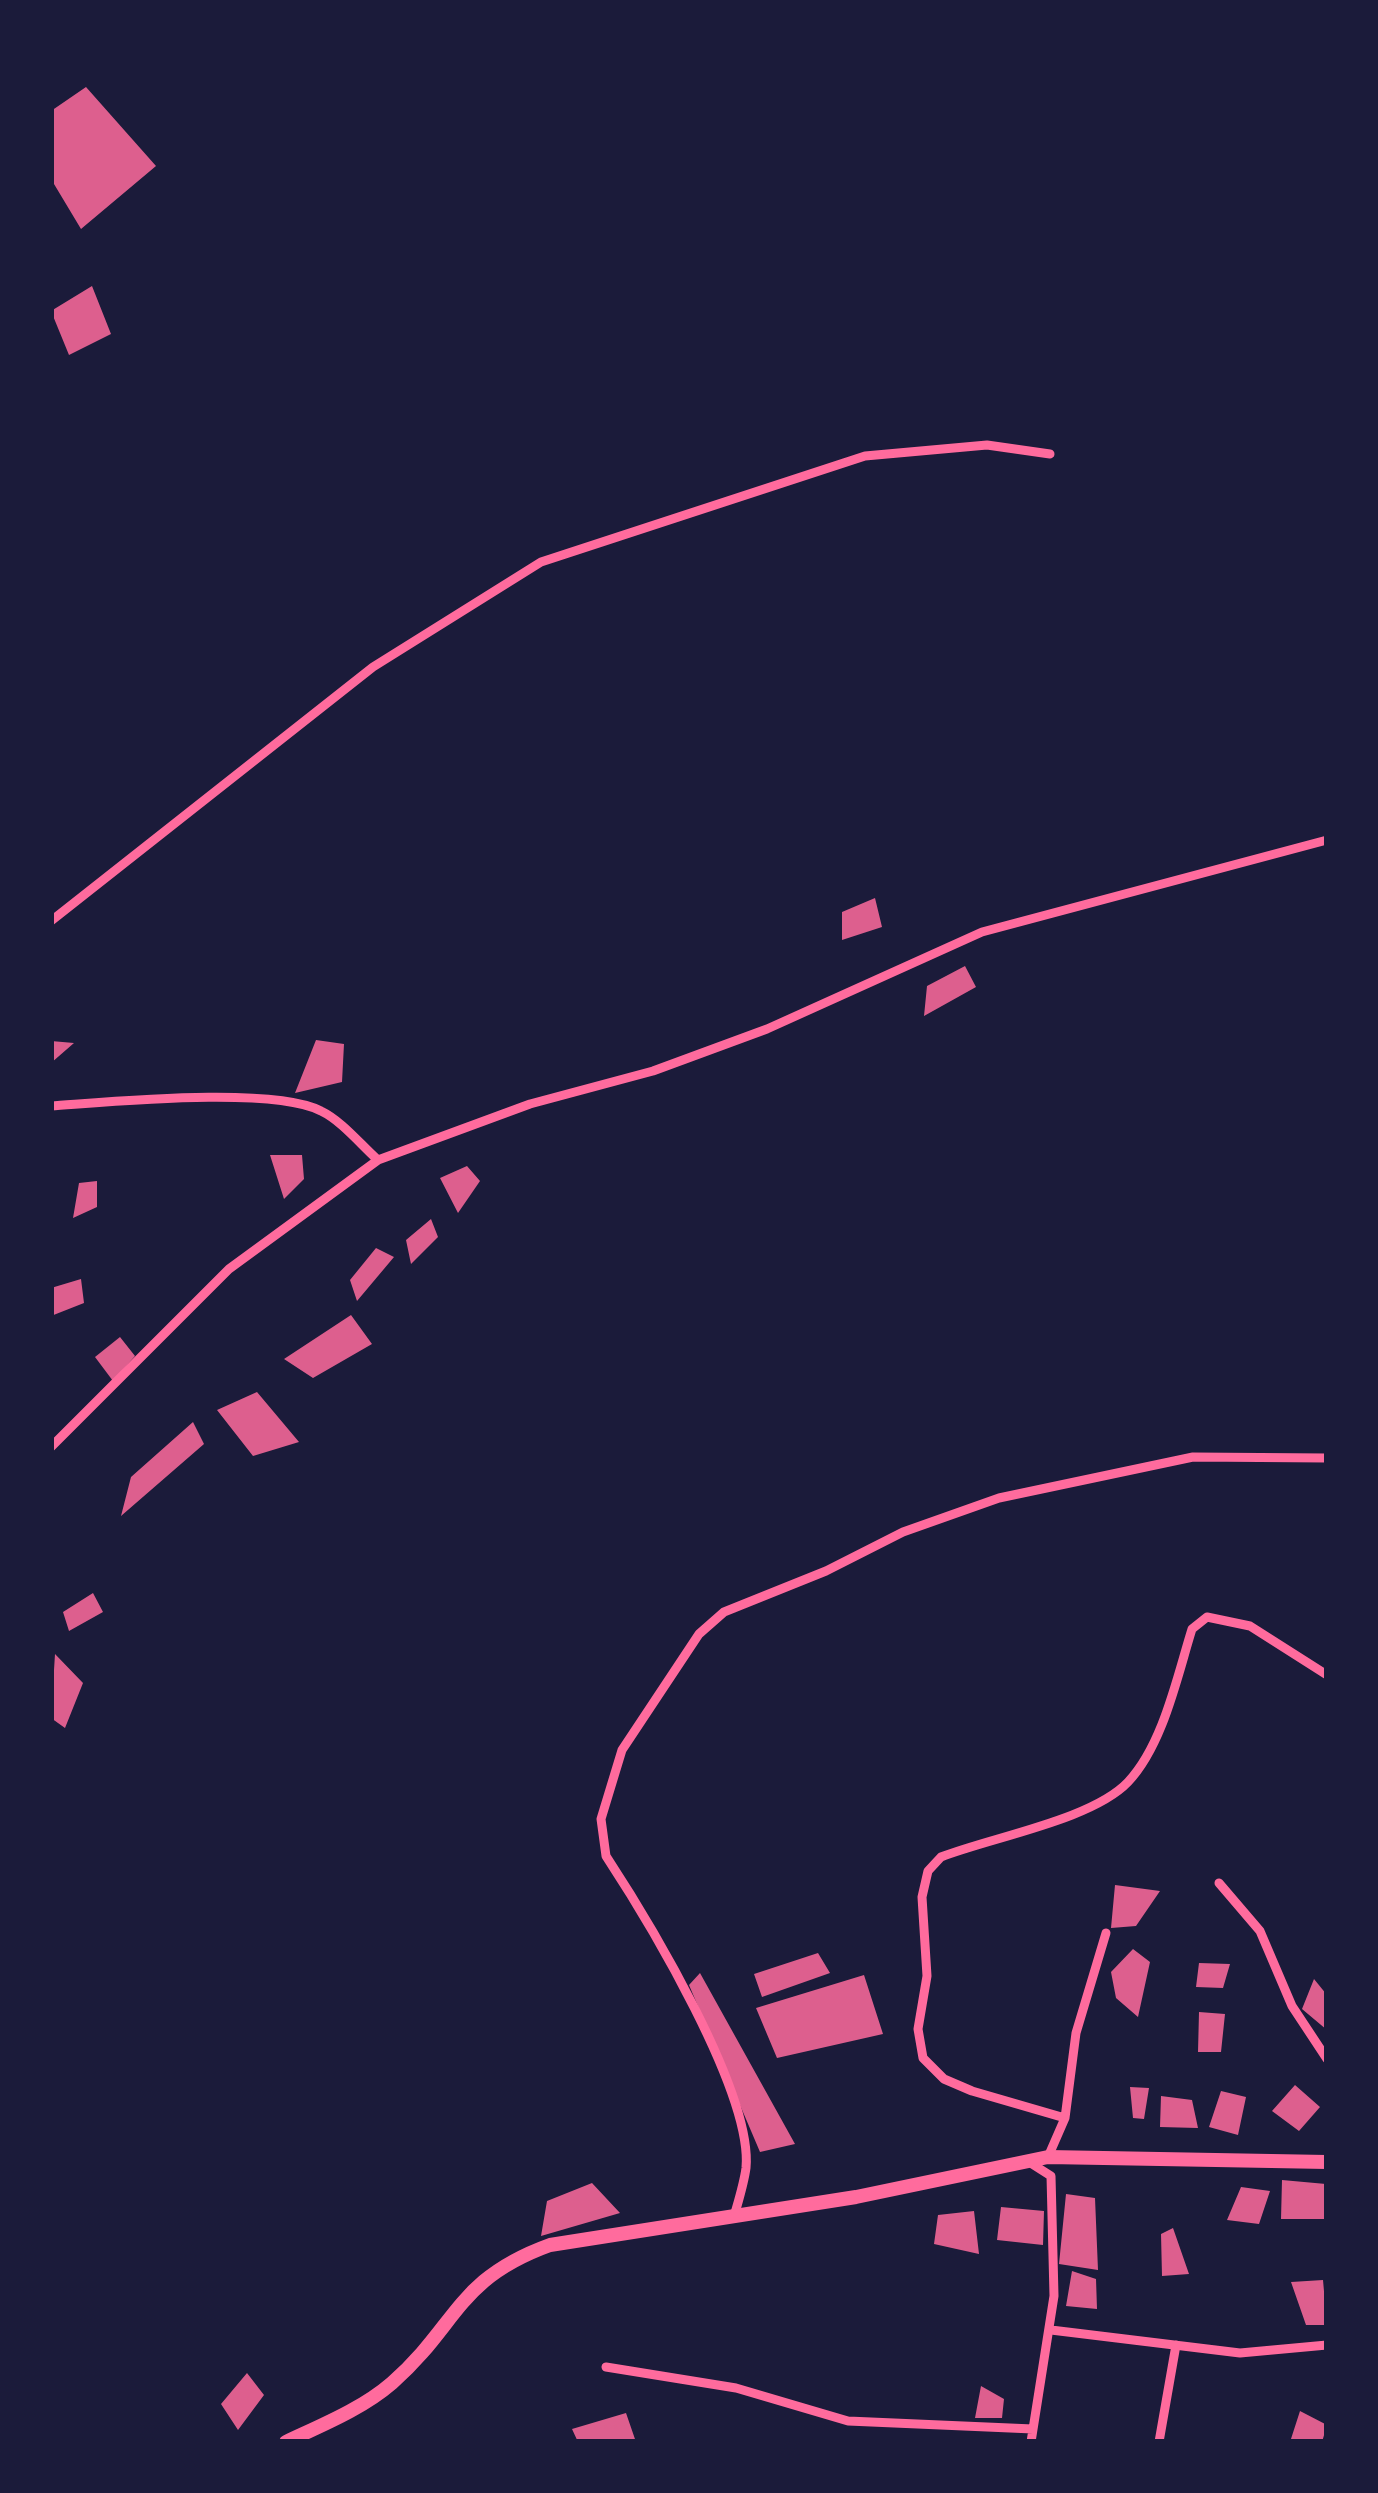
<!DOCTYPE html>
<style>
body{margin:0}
#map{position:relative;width:1378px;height:2493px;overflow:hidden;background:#1b1b3a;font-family:"Work Sans",sans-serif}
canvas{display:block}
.frame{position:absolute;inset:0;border:54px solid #1b1b3a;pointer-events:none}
</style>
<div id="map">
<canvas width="1378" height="2493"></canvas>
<div class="frame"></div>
</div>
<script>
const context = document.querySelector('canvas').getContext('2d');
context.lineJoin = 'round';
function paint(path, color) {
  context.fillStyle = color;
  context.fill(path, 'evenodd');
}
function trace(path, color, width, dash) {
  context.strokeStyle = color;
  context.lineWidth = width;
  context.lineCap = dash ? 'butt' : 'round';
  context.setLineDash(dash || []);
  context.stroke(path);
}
paint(new Path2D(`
 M86,87L156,166L81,229L51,179V111Z
 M92,286L111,334L69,355L51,311Z
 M875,898L882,927L842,940V912Z
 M965,966L976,987L924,1016L927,986Z
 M316,1040L344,1044L342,1082L295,1093Z
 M51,1041L74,1043L51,1063Z
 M270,1155H302L304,1179L284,1199Z
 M467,1166L480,1181L458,1213L440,1178Z
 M97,1181V1207L73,1218L79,1183Z
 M431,1219L438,1237L411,1264L406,1240Z
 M376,1248L394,1257L357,1301L350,1280Z
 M81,1279L84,1303L51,1316V1288Z
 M351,1315L372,1344L313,1378L284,1359Z
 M120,1337L135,1356L113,1381L95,1357Z
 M257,1392L299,1442L253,1456L217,1410Z
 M193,1422L204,1444L121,1516L131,1477Z
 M93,1593L103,1612L69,1631L63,1612Z
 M55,1654L83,1683L65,1728L51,1718Z
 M1115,1885L1160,1891L1136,1926L1111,1928Z
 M1133,1949L1150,1962L1138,2017L1116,1998L1111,1972Z
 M818,1953L830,1973L762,1997L754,1974Z
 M1199,1963L1230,1964L1223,1988L1196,1987Z
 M700,1973L795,2144L760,2152L689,1985Z
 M864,1975L883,2034L777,2058L756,2008Z
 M1314,1979L1327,1995V2030L1302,2009Z
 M1199,2012L1225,2014L1221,2052H1198Z
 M1295,2085L1320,2107L1299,2131L1272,2111Z
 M1130,2087L1149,2088L1144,2119L1133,2118Z
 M1221,2091L1246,2097L1238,2135L1209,2127Z
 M1161,2096L1192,2100L1198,2128L1160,2127Z
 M1282,2180L1326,2184V2219H1281Z
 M592,2183L620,2213L541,2236L547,2201Z
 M1241,2187L1270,2191L1259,2224L1227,2220Z
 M1066,2194L1095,2198L1098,2270L1059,2264Z
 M1001,2207L1044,2211L1043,2245L997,2240Z
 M974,2211L979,2254L934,2244L938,2215Z
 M1173,2228L1189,2274L1162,2276L1161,2234Z
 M1072,2271L1096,2279L1097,2309L1066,2306Z
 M1323,2280L1327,2325H1306L1291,2282Z
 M247,2373L264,2395L238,2430L221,2404Z
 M981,2386L1004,2399L1002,2418H975Z
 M1300,2411L1327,2425L1322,2442H1290Z
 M626,2413L636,2442H578L572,2429Z`), '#dd5f8e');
trace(new Path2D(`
 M51,921L373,667L541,562L865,456L987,445L1050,454
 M51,1106C110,1102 273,1086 321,1111C342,1121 361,1145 378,1160
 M51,1447L229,1269L378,1160L530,1104L653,1071L767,1029L982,932L1327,840
 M1219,1883L1260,1931L1292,2006L1327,2059
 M1065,2118L972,2091L944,2079L923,2058L918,2029L927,1976L922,1897L928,1871L941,1857C992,1837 1092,1820 1128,1782C1163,1745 1177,1677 1192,1629L1207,1617L1250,1626L1327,1675
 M1048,2157L1065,2118L1076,2033L1106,1933
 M1029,2162L1051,2176L1054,2296L1031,2442
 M735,2213C739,2199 744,2183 746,2168C753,2093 648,1920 606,1856L601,1819L622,1750L699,1634L724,1612L826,1571L903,1532L999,1498L1193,1457L1327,1458
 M1051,2330L1240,2353L1327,2345
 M606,2367L736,2388L848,2421L1033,2429
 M1159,2442L1176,2345`), '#ff6b9d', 9);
trace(new Path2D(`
 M286,2442C322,2425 362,2409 392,2383C458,2325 456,2279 550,2245L856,2197L1048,2157L1327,2162`), '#ff6b9d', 14);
</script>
